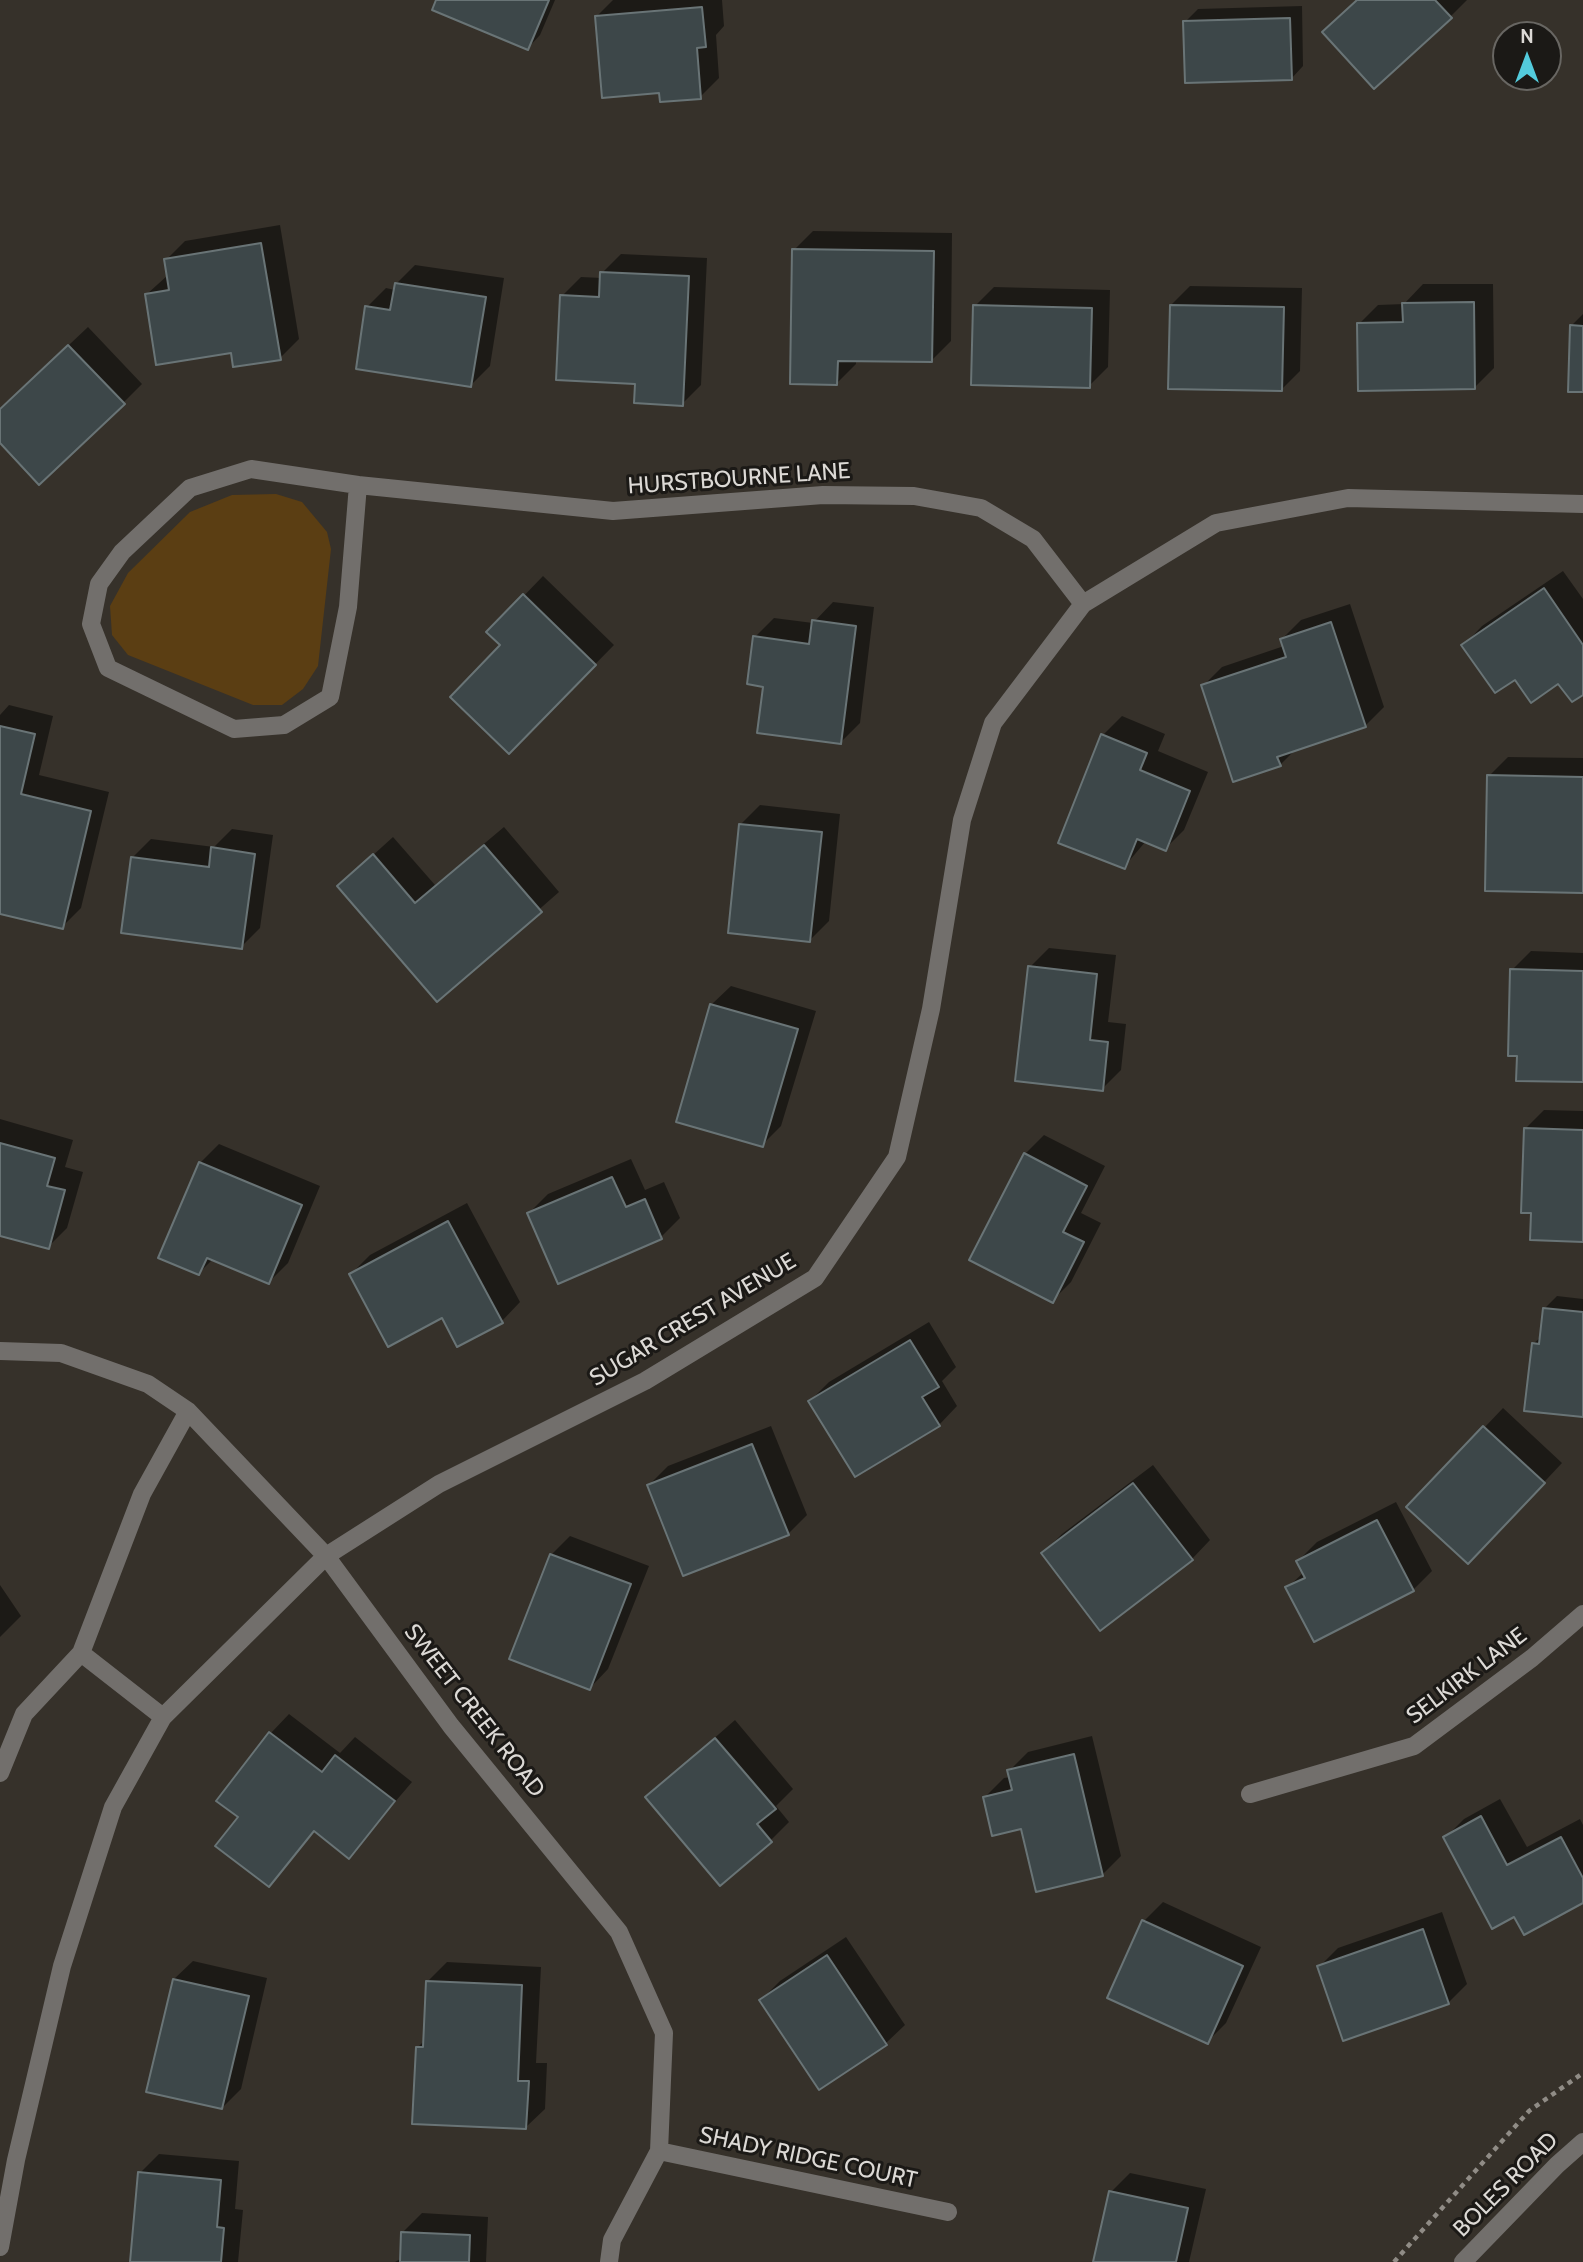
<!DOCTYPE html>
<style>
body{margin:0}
#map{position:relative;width:1583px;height:2262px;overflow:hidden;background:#36312a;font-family:Cabin,sans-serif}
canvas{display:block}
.north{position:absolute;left:1492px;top:21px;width:70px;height:70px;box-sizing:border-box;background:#1b1916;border:2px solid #686662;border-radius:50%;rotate:0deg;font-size:19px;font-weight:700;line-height:28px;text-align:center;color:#dcd9d5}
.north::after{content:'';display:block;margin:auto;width:24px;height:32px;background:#53cbdc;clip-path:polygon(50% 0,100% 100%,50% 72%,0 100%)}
</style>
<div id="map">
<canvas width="1583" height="2262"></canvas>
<div class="north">N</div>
</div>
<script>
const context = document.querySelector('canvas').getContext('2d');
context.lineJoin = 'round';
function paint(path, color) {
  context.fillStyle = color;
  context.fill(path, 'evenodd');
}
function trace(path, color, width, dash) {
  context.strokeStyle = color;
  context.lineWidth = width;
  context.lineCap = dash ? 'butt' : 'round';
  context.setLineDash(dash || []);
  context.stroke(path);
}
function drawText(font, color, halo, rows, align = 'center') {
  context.font = font + ' Cabin,sans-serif';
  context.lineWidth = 6;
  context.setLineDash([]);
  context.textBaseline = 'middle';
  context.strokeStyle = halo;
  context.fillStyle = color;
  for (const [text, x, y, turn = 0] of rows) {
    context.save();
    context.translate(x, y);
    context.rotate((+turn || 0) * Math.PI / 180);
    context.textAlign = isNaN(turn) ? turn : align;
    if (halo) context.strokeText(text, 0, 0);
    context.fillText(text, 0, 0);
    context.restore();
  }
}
paint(new Path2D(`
 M276,494L302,502L327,532L331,549L318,666L303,689L282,705H253L128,655L112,635L110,606L128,573L190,512L232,495Z`), '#5b3e13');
paint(new Path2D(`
 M438,0H555L540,35L528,48Z
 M613,0H722L724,26L716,35L719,78L700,97L661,91L597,16Z
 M1357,0H1467L1450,17Z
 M1302,6L1303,66L1291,79L1185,22L1198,9Z
 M280,225L299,339L280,358L232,351L147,294L168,275L166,260L185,241Z
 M813,231L952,233L951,341L932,360L856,359V364L837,383L794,250Z
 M621,254L707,258L701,385L682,404L562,296L581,277L602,278V273Z
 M415,265L504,278L490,366L471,385L367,307L386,288L395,290L396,284Z
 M1423,284H1493L1494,368L1475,387L1359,324L1378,305L1404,304Z
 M1190,286L1302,288L1300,371L1281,390L1171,305Z
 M994,287L1110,290L1108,367L1089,386L975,306Z
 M1583,314V391L1571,326Z
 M88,327L142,384L123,403L0,441V410Z
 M1563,571L1583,599V692L1559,681L1515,677L1464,645L1482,626Z
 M543,576L614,645L509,752L502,645L489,632Z
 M833,602L874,607L860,723L841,742L765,685L755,637L774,618L813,623Z
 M1350,604L1384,707L1365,726L1296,749L1280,765L1203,686L1222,667L1284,646L1282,639L1301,620Z
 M9,705L53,716L39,775L109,792L81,908L62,927L0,912V715Z
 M1122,716L1165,734L1158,751L1208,772L1184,830L1165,849L1146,841L1124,867L1103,735Z
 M1508,757L1583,758V891L1489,776Z
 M760,805L840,814L829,921L810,940L741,824Z
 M504,827L559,892L437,999L339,886L393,837L435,885Z
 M232,829L273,835L260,928L241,947L132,858L151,839L214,847Z
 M1049,948L1116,955L1108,1022L1126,1024L1121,1070L1102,1089L1030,967Z
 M1531,951L1583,953V1080L1519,1054L1512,970Z
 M731,986L816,1011L781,1126L762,1145L678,1120L712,1004Z
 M1544,1110L1583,1111V1240L1532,1211L1525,1129Z
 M0,1119L73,1140L65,1167L83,1172L67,1228L48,1247L0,1234Z
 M1044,1135L1105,1166L1081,1213L1101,1223L1071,1282L1052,1301L1025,1154Z
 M219,1144L320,1186L288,1263L269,1282L213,1259L199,1273L200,1163Z
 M631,1159L645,1190L664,1182L680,1218L661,1237L529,1213L548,1194Z
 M467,1203L520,1302L502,1321L443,1315L351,1274L370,1255Z
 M1557,1296L1583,1299V1416L1533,1344L1542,1336L1545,1308Z
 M929,1322L956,1367L942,1381L957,1406L939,1425L810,1401L829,1382Z
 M1503,1408L1562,1463L1487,1543L1409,1507Z
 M771,1426L807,1515L788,1534L649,1485L668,1466Z
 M1153,1465L1210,1540L1192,1559L1043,1553L1062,1534Z
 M1396,1502L1432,1571L1413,1590L1287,1588L1304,1572L1298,1561L1317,1542Z
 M570,1536L649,1566L608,1669L590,1688L551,1555Z
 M0,1585L21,1616L0,1637Z
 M289,1714L340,1753L355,1737L412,1782L349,1856L316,1830L269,1885L240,1817L218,1800L271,1733Z
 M735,1720L793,1789L776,1806L789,1822L770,1841L647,1797Z
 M1092,1736L1121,1856L1102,1875L985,1797L1004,1778L1011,1777L1009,1771L1028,1752Z
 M1500,1799L1527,1847L1580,1819L1583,1825V1901L1515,1915L1445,1838L1464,1819Z
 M1163,1902L1261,1947L1226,2023L1207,2042L1144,1921Z
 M1442,1912L1467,1984L1448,2003L1319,1967L1338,1948Z
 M846,1937L905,2025L886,2043L820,2088L761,2000L780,1981Z
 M193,1961L267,1978L241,2089L222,2108L174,1979Z
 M447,1962L541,1967L536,2063H547L545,2109L526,2127L417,2048L425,2040L428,1981Z
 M159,2154L239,2161L235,2209L243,2210L238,2262H132L140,2173Z
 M1130,2173L1206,2189L1189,2262H1095L1111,2192Z
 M422,2213L488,2217L486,2262H395L402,2258L403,2232Z`), '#0007');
const building = new Path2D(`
 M436,0H549L528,50L432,10Z
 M1357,0H1435L1452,18L1374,89L1322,32Z
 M702,7L706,47L697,48L701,99L660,102L659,93L602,98L595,16Z
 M1290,18L1292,80L1185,83L1183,21Z
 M261,243L281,360L233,367L231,353L156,365L145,294L169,290L164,259Z
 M792,249L934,251L932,362L838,361L837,385L790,384Z
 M600,272L689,276L683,406L634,403L635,384L556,380L560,295L599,297Z
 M395,283L486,297L471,387L356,369L365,306L390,310Z
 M1474,302L1475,389L1358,391L1357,323L1403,322L1402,303Z
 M973,305L1092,308L1090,388L971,385Z
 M1170,305L1284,307L1282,391L1168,389Z
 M1570,325L1583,326V392H1568Z
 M68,345L125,404L39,485L0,443V409Z
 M1544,588L1583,645V695L1572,702L1558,684L1531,703L1515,680L1495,693L1461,645Z
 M523,594L596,665L509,754L450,697L500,645L486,632Z
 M812,620L856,626L841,744L757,733L763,687L747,684L753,636L809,644Z
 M1331,622L1366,727L1277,757L1281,766L1233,782L1201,685L1286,657L1280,639Z
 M0,726L35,734L21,794L91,811L63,929L0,914Z
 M1101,734L1147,753L1140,770L1190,791L1166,851L1137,839L1125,869L1058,843Z
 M1487,775L1583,777V893L1485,891Z
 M739,824L822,832L810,942L728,933Z
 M484,845L542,912L437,1002L337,886L373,854L415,903Z
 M211,847L255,854L242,949L121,933L131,857L209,867Z
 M1028,966L1097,974L1090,1040L1108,1042L1103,1091L1015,1081Z
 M1510,969L1583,971V1082L1516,1081L1517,1056H1508Z
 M710,1004L798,1029L763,1147L676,1122Z
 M1524,1128L1583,1130V1242L1530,1240L1531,1213H1521Z
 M0,1143L55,1158L47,1186L65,1190L49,1249L0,1236Z
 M1024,1153L1087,1186L1063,1232L1084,1242L1053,1303L969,1260Z
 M199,1162L302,1205L269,1284L207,1258L199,1275L158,1258Z
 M612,1177L626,1207L645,1199L662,1239L558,1284L527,1213Z
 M448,1221L503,1323L457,1347L442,1318L388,1347L349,1274Z
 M1543,1308L1583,1312V1417L1524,1411L1532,1343L1539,1344Z
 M910,1340L939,1387L922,1397L940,1426L855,1477L808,1401Z
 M1483,1426L1545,1483L1468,1564L1406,1507Z
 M752,1444L789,1535L683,1576L647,1485Z
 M1133,1483L1193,1560L1100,1631L1041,1553Z
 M1377,1520L1414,1591L1314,1642L1285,1587L1305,1578L1296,1561Z
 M550,1554L631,1584L590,1690L509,1659Z
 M269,1732L322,1772L335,1755L395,1801L349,1859L314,1831L269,1887L215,1846L238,1817L216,1801Z
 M715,1738L776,1809L757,1824L772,1842L720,1886L645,1797Z
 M1074,1754L1103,1876L1036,1892L1021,1829L992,1836L983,1797L1012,1790L1007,1770Z
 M1481,1816L1507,1865L1561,1837L1583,1878V1903L1524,1935L1514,1917L1492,1929L1443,1837Z
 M1142,1920L1243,1966L1208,2044L1107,1998Z
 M1423,1929L1449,2004L1343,2041L1317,1966Z
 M827,1955L887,2045L819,2090L759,2000Z
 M173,1979L249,1996L222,2109L146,2092Z
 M426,1981L522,1985L518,2081H529L526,2129L412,2124L416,2047H423Z
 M138,2172L221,2180L217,2227L224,2228L221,2262H130Z
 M1109,2191L1188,2208L1176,2262H1093Z
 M401,2232L470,2235L469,2262H400Z`);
paint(building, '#3d4749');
trace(building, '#697476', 2);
trace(new Path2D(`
 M1394,2262L1529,2111L1583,2073`), '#908c86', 4.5, [5, 5]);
trace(new Path2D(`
 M251,469L358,485L348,607L330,697L284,725L234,729L108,668L91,624L99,584L122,552L190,488Z
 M358,485L613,511L823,495L914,496L981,508L1033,539L1083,604
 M0,1351L61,1353L148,1384L188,1411L326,1556L451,1726L619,1932L664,2033L659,2151L612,2240L609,2262
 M81,1653L163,1717
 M0,1773L24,1714L81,1653L142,1494L188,1411
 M1250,1794L1414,1746L1532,1658L1583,1614
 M659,2151L948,2212
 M0,2247L16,2160L62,1966L113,1807L163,1717L326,1556L439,1484L645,1381L815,1278L897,1157L931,1009L962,820L993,723L1083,604L1216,523L1348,498L1583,504
 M1463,2262L1557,2165L1583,2142`), '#726f6c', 18);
drawText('23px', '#dcd9d5', '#1b1916', [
 ["HURSTBOURNE LANE",739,479,-4],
 ["SUGAR CREST AVENUE",693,1320,-31],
 ["SELKIRK LANE",1467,1676,-37],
 ["SWEET CREEK ROAD",474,1711,52],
 ["SHADY RIDGE COURT",808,2158,12],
 ["BOLES ROAD",1506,2185,-45]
]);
</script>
